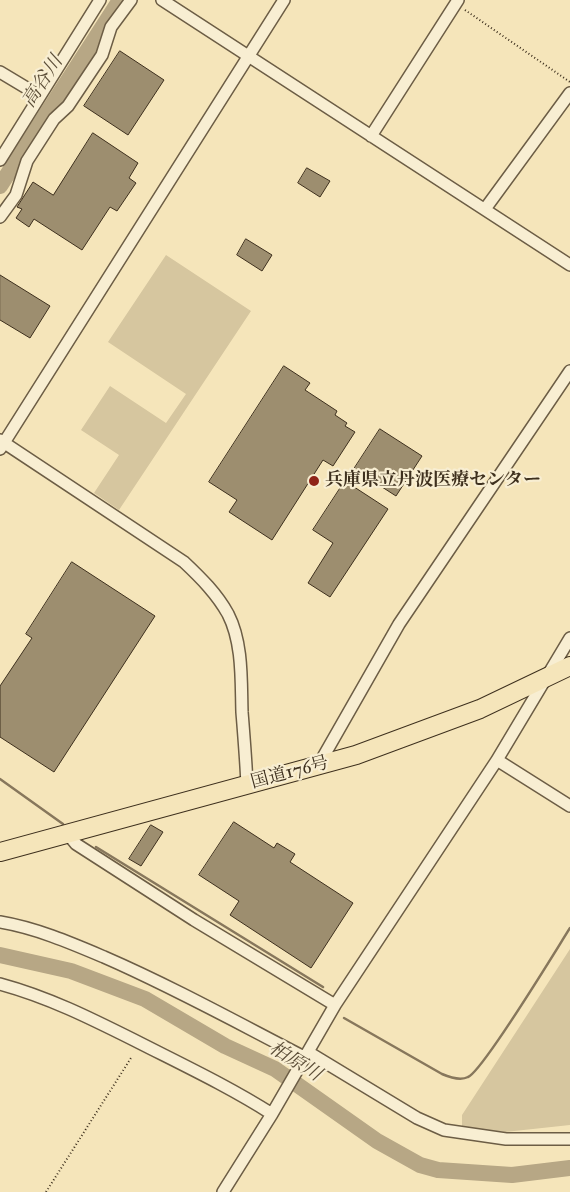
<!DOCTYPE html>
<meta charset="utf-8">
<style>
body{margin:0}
canvas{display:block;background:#f5e5ba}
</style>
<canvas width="570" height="1192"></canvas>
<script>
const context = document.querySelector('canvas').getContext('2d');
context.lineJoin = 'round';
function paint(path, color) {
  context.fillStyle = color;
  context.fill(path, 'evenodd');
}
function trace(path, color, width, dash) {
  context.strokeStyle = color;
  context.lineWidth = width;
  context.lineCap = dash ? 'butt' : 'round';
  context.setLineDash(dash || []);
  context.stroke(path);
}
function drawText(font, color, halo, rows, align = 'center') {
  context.font = font + ' "IM FELL Great Primer","Noto Serif JP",serif';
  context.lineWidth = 4.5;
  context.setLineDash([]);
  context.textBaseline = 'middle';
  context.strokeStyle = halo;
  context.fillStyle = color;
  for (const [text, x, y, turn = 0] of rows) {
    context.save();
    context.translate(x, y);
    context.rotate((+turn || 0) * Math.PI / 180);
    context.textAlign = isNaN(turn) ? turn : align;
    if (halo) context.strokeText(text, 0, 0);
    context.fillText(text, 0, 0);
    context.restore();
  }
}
paint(new Path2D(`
 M166,255L251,311L119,510L94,493L119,455L81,430L110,386L166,423L186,394L108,342Z
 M570,949V1125L505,1132L462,1127V1115Z`), '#d6c69f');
trace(new Path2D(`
 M0,779L63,824
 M96,847L323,987
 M344,1018L442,1074C449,1077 460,1081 468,1077C483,1071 556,950 570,928`), '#87775c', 2.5);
trace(new Path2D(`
 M0,186L120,0
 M0,955L71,971L145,999L225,1046L275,1069L377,1141L420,1165L438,1170L512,1175L570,1168`), '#b7a785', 16);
const building = new Path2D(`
 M120,51L164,80L128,135L84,106Z
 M93,133L138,163L129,178L136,183L117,211L110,207L82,250L34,219L29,227L16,218L22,209L17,207L33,182L53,195Z
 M307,168L330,181L320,197L298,183Z
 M246,239L272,255L262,271L237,255Z
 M0,275L50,306L30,338L0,320Z
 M284,366L310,383L305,390L337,411L335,415L347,423L345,426L355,432L333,466L323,460L272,540L229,512L237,500L209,482Z
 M380,429L422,456L396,496L354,469Z
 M345,481L388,509L330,597L308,583L333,543L313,530Z
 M72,562L155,616L54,772L0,737V686L32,638L26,634Z
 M234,822L274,848L277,843L295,854L290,862L353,903L311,968L230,915L239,901L199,875Z
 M151,825L163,832L141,866L129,859Z`);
paint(building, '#9d8e6f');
trace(building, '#3e301e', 1);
const minor = new Path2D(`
 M162,0L570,265
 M0,72L40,96
 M371,136L458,0
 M0,160L100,0
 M485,209L570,93
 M0,217L16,195L27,161L54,119L68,106L102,55L111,27L131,0
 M0,440L184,562C201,578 217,594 228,614C243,643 241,681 242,712C244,737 246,761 247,785
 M0,449L284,0
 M497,760L570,806
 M318,766L399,624L570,371
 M67,833L76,844L194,920L335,1005
 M0,922C36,928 71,943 104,957C173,987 238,1023 304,1057
 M0,984C48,997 90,1018 134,1040C181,1064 228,1086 272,1114
 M308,1052L417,1118L444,1130L506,1139H570
 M223,1192L272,1114L335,1005L497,760L570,638`);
const highway = new Path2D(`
 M0,852L356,755L480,709L570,666`);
trace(minor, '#6c5d45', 14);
trace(highway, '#3e301e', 20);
trace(new Path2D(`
 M465,10L570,82
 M46,1192L131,1058`), '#3e301e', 2, [1, 2.5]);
trace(minor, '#f8eed2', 11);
trace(highway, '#f5e5ba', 18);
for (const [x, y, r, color] of [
 [314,481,6,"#8f2418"]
]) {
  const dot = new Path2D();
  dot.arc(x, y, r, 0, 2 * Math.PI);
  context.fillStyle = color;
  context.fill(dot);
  trace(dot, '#f8eed2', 2);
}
drawText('bold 18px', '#3e301e', '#f8eed2', [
 ["兵庫県立丹波医療センター",325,481]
], 'left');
drawText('18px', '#3e301e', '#f8eed2', [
 ["国道176号",290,773,-15]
]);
drawText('italic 19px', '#5c4e38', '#f8eed2', [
 ["高谷川",43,82,-57],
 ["柏原川",295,1062,32]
]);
</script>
